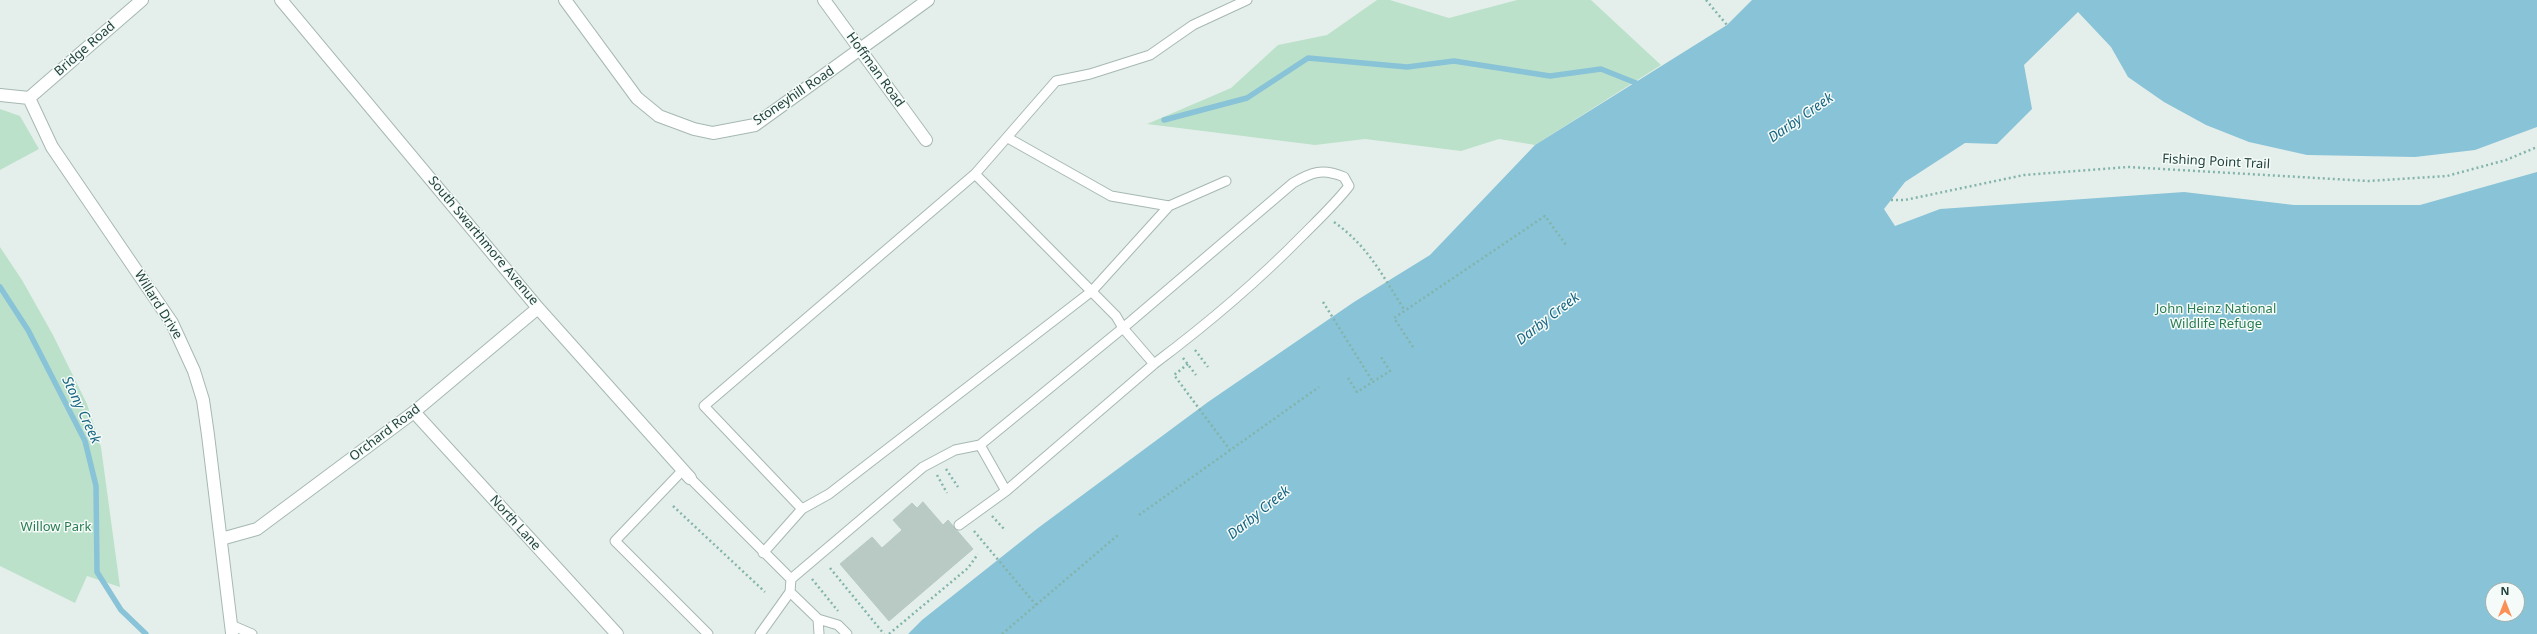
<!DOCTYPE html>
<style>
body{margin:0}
#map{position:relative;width:2537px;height:634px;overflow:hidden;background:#e4efeb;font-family:"Noto Sans",sans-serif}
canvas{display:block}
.north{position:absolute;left:2485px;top:582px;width:40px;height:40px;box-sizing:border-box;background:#f5fbf8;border:1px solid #a1b1ad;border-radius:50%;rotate:0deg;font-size:11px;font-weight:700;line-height:16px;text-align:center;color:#22423d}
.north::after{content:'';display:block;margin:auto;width:14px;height:18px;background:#fb9056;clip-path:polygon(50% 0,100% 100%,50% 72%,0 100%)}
</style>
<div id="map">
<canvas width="2537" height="634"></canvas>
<div class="north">N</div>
</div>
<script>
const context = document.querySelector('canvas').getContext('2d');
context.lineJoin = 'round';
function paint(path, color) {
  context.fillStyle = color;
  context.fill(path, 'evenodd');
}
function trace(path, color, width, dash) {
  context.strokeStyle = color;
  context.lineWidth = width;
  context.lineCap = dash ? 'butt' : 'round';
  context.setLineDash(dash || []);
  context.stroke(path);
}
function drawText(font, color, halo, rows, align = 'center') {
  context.font = font + ' "Noto Sans",sans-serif';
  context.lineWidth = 3;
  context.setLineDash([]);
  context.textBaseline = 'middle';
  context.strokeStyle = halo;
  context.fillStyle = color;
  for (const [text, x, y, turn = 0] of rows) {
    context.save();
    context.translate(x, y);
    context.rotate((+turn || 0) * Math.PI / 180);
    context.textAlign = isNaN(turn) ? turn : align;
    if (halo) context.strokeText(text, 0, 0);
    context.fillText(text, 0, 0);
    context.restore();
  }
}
paint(new Path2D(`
 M1377,0H1390L1449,18L1517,0H1591L1661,65L1535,145L1499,139L1461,151L1365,139L1315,145L1147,124L1231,88L1278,45L1327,35Z
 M0,109L20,116L39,149L0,170Z
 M0,247L22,280L53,335L87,404L101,447L120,587L87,576L75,603L0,566Z`), '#bce1ca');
paint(new Path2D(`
 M1752,0H2537V127L2475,150L2415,157L2307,155L2249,142L2206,125L2164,102L2128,77L2111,47L2078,12L2024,65L2032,109L1997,144L1965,143L1905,182L1884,209L1895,226L1940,209L2184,192L2294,205H2420L2537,172V634H908L922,620L1038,528L1208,402L1354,302L1430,255L1535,145L1727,25ZM2493,590H2517V614H2493Z`), '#89c3d7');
trace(new Path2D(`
 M1164,120L1247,98L1308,58L1407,67L1454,61L1550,76L1601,69L1636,83L1642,87
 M0,287L28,330L85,441L96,486L97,572L121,610L146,634`), '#89c3d7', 5.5);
const building = new Path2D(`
 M923,502L943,525L948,520L973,549L889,621L840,564L872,537L882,548L902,530L893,520L912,503L917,508Z`);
paint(building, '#b9cac5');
trace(building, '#b6c9c3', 1);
const lane = new Path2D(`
 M1008,138L1111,196L1169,206
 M975,174L1056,81L1090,74L1150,55L1193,25L1247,0
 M1154,364C1206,325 1257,282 1303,235C1319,219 1335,204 1349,186L1344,177C1322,168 1312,172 1293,183L1123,328L1116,316L975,174L704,406L802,509L829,494L1092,291L1169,206L1226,181
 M682,471L615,541L708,634
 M690,478L791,579L790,592L760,634
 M959,525L1006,491
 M763,553L802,509
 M791,579L923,467L955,450L980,445L1123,328L1154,364L1006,491L980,445
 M790,592L818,619L819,634
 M818,619L838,625L847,634
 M231,625L252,634`);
const street = new Path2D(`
 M281,0L538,308L690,478
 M565,0L637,98L659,116L694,129L713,133L755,125L928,0
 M824,0L926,140
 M0,95L29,98
 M29,98L52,147L172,323L194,371L203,400L208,435L232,633
 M29,98L142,0
 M414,412L617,634
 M221,539L257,529L414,412L538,308`);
trace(lane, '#a6b8b3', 11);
trace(street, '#a6b8b3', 14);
trace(new Path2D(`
 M1706,0L1727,25
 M1891,200H1905L2024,175L2128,167L2368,181L2447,176L2506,160L2537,147
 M1334,222C1369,247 1382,275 1405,311
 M1323,302L1373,382
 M1413,347L1394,318L1545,216L1566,245
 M1195,350L1208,367
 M1183,358L1196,375
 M1188,364L1174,375L1230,450
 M1348,378L1357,392L1390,371L1381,357
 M946,469L958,487
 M937,475L947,493
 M673,506L765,592
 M1139,515L1319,387
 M992,516L1004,529
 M974,531L1036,605
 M830,568L884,634
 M812,579L838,611
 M889,634L968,568L978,554
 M1002,634L1118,535`), '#83b4aa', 2.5, [2, 3]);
trace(lane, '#fff', 9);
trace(street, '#fff', 12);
drawText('13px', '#22423d', '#f5fbf8', [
 ["Bridge Road",85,49,-41],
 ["Hoffman Road",875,70,54],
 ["Stoneyhill Road",794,96,-34],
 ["Fishing Point Trail",2216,162,3],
 ["South Swarthmore Avenue",483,241,50],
 ["Willard Drive",158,305,58],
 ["Orchard Road",385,433,-37],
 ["North Lane",515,523,48]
]);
drawText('13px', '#297c52', '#f5fbf8', [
 ["John Heinz National",2216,309],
 ["Wildlife Refuge",2216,324],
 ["Willow Park",56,527]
]);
drawText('italic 14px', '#176583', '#f5fbf8', [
 ["Darby Creek",1801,118,-35],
 ["Darby Creek",1548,319,-38],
 ["Stony Creek",81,410,65],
 ["Darby Creek",1259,513,-39]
]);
</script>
